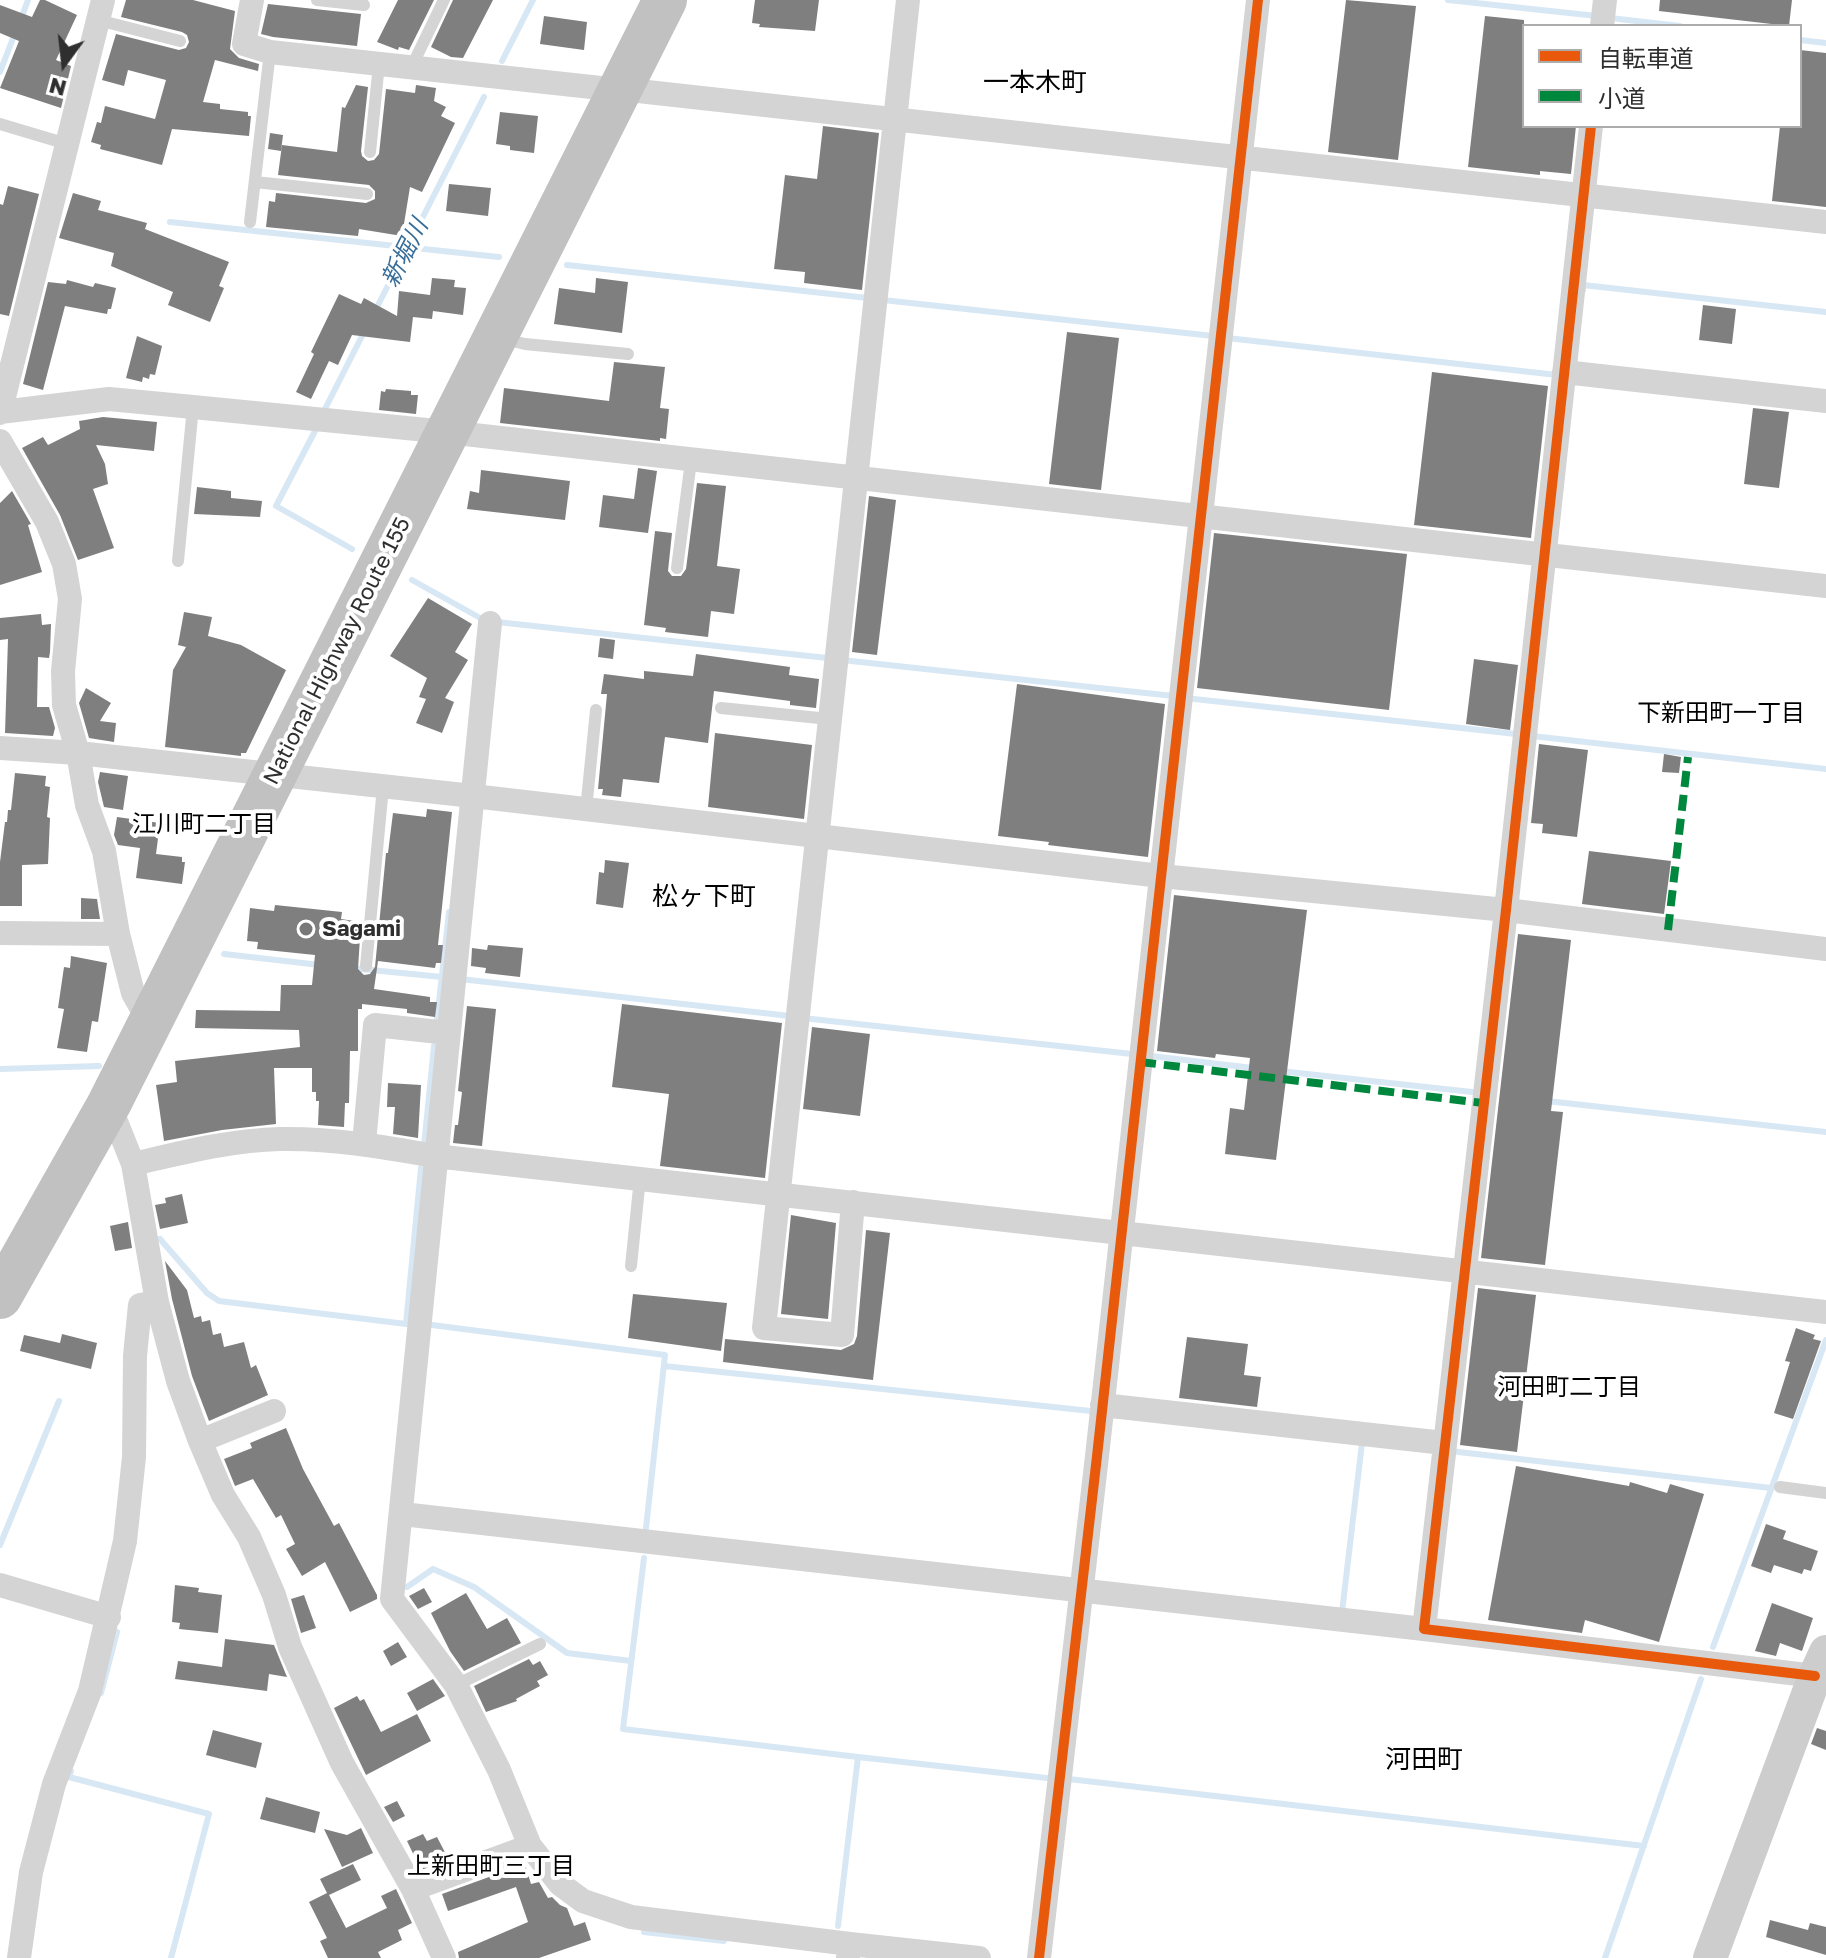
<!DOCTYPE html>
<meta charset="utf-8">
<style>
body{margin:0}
#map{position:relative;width:1826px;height:1958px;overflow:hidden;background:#fff;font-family:"Golos Text","Noto Sans JP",sans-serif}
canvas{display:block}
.legend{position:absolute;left:1522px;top:24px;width:280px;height:104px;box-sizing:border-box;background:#fff;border:2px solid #acacac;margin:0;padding:10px 14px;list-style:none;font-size:24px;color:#2f2f2f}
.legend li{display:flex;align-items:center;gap:16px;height:40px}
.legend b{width:40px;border:2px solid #acacac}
.north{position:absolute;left:24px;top:24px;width:80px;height:80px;-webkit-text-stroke:6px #fff;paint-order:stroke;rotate:195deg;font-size:22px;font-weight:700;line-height:32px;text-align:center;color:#2f2f2f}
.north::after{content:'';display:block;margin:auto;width:28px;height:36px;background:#2f2f2f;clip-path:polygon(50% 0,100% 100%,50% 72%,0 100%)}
</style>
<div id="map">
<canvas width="1826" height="1958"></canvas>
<ul class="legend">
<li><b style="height:10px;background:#e8590c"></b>自転車道</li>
<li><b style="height:10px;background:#00873e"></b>小道</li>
</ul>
<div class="north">N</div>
</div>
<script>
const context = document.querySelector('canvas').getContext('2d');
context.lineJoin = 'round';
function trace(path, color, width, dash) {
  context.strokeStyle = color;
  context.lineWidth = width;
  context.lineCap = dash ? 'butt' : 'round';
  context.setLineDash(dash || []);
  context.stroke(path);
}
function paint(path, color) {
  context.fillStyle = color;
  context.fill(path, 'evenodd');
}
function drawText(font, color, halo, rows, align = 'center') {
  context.font = font + ' "Golos Text","Noto Sans JP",sans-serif';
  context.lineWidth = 8;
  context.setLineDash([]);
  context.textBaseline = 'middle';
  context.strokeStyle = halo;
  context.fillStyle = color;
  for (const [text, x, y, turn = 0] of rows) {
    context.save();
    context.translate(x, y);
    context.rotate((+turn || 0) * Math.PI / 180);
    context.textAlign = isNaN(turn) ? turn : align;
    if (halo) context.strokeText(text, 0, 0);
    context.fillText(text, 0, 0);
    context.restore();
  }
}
trace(new Path2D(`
 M1448,0L1597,16
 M1610,18L1680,26
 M21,19L28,0
 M1800,40L1826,43
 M502,61L533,0
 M0,72L15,33
 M170,222L499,257
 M567,265L868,298
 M1583,290V285L1826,312
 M883,300L1213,336
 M375,311L484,97
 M1227,338L1557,375
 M325,409L364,332
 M315,431L276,506L352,549
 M412,580L482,619L481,621
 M497,622L827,658
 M842,660L1173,696
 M1185,698L1516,734
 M1532,736L1826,769
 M224,954L320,965
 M351,968L442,977
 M460,979L790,1016
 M803,1018L1132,1054
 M437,1020L449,912
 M1151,1056L1253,1068
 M0,1069L99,1066
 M1280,1071L1472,1092
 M1547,1101L1826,1132
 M424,1146L434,1046
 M160,1239L207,1293L219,1301L406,1324L421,1168
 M432,1325L665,1355L646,1528
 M664,1366L1091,1411
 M1450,1451L1771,1488
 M0,1545L59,1401
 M644,1558L623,1729L858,1757L838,1926
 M407,1587L433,1569L474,1587L567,1653L631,1661
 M1342,1612L1362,1443
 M1713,1647L1826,1340
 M101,1693L117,1632
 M858,1757L1047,1778
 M71,1771L69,1777L209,1814L171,1958
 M1069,1779L1644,1846
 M644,1932L724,1941
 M1605,1958L1701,1679`), '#d8e7f4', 6);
paint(new Path2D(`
 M40,0H45L77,15L56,60L71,66L61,108L0,88L19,41L0,33V5L32,17Z
 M126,0H193L235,11L230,49L239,58L259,64L258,71L215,60L203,102L220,104V109L248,112V116H251L249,136L172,129L162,165L100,149L101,145L91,142L97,122L101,123L105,106L155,119L166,80L128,70L124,86L102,80L116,34L179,50L186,48L189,42L187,35L182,32L121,17Z
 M398,0H434L409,50L399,47L398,50L377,42Z
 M453,0H493L463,58L451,57L431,47Z
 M755,0H819L815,31L759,27L760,24L752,23Z
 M1346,0L1416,6L1398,160L1328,152Z
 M1660,0H1792L1789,26L1659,11Z
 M268,4L361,14L357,46L273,37L261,34Z
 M544,16L587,22L584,50L540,44Z
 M1485,16L1524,20V126H1576L1571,174L1540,171V175L1468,167Z
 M1800,50L1826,53V207L1772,201L1780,126H1800Z
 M356,85L368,87L361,151L362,156L368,161L374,160L379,154L386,89L415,93L416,85L436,88L434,101L446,107L441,116L455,123L422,192L410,187L402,236L359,229L358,236L266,227L269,201L275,202L276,193L366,203L375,199V191L369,185L278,175L282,145L337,152L342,107L345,108Z
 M500,112L538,116L534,153L510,150V146L496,144Z
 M823,126L879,133L862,290L804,283L805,272L774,269L785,175L817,179Z
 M270,133L283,135L281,151L268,149Z
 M449,184L491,188L488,216L446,211Z
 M8,186L39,194L9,316L0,314V204L3,205Z
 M73,193L101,201L98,210L147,223L145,229L229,262L219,286L224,288L210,322L168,305L173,292L111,266L114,253L59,238Z
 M432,278L455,280L454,287L466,288L463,315L433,311L432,319L413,317L410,342L352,335L338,365L329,361L311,399L296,392L314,354L311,352L339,294L361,304L364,298L397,316L399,291L430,295Z
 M596,278L628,282L622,333L554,324L559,288L595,293Z
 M67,280L93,287L95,283L116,288L111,309H108L107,314L65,306L43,390L23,384L48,282L66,284Z
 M1703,305L1736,309L1732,344L1699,340Z
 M1067,332L1119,338L1101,490L1049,484Z
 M137,336L162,346L155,375L150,374L149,379L143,377L142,382L126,378Z
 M614,362L665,367L660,408L669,409L666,439L660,438V441L500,423L504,388L609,401Z
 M1432,372L1548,386L1531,538L1414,525Z
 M386,389L411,391V395H418L416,414L379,410L381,391L385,392Z
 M1753,408L1789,412L1779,488L1744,484Z
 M103,417L157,422L154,451L96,445L105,464L108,484L93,489L114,548L78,560L60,515L22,448L43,437L48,445L80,429L79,421Z
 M638,468L657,471L648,533L599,527L603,495L634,499Z
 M481,470L570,481L565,520L467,509L470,491L479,493Z
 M697,483L726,486L717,566L740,569L734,614L711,611L708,637L665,632L666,628L644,625L655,531L672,533L668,571L672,576H681L686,569Z
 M197,487L231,491V498L262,501L260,517L194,514Z
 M12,491L31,524L28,525L42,572L0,585V503Z
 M869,496L896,500L877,655L852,652Z
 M1214,533L1407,554L1389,710L1197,688Z
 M428,598L472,624L455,652L468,660L445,698L454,702L442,733L416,723L426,699L419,697L427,678L390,656Z
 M184,612L212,617L208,636L241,645L286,670L246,753H241V756L165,747L173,670L186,647L178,645Z
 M41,614L42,625L51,624L50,652L49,658L38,657L37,707H49L55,728L53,736L5,733L8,639L0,640V618Z
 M600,638L615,640L613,659L598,657Z
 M696,654L790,667L789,675L819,679L816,708L790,705V701L714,691L708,743L665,737L659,783L623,779L621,797L602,795L603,789H598L607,694H601L604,674L644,679V671L693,676Z
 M1474,659L1518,665L1510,730L1466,724Z
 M1017,684L1165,704L1148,857L1048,845L1049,842L998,836Z
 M86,688L111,703L100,721L116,723L114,742L89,738L79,703Z
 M715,733L812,745L804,819L708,807Z
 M1539,744L1588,750L1577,837L1542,833L1543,824L1531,823Z
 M1664,754L1681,757L1679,773L1662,772Z
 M100,772L128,776L123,810L104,807L98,782Z
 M15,773L46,776L45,786L50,787L47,817L50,818L48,864L22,865V906H0V862L5,822H7L8,810H11Z
 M427,809L452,812L438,945H443L441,963H436L435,968L378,961L374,989L430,997V1002H437L435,1017L407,1013V1009L362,1004V1009H358V1051H350L349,1103H345L344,1127L318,1125L319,1101H316V1092H312V1068H274L276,1124L222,1130L164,1141L156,1085L177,1082L175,1061L300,1047L299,1030L195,1028L196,1010L280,1011L281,985H312L315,955L257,949L258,942L247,941L250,908L274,911L275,905L342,912L341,919L361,922L358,969L364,975L370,974L375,967L386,853H388L393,813L426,817Z
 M117,817L160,823L156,854L182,857V862H185L182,884L136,878L140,848L118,845L114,835Z
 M1589,851L1671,861L1664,914L1582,904Z
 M605,860L629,863L623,908L596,904L599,872L604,873Z
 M1174,895L1307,910L1276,1160L1225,1154L1230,1108L1244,1110L1250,1058L1216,1054L1215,1058L1157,1051Z
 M81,898L97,899L100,919H81Z
 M1518,934L1571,940L1551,1111L1563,1112L1545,1265L1481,1258Z
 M488,945L523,948L520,977L485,973L486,968L471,966L472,948L487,950Z
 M71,956L107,963L98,1022L92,1021L87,1052L57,1048L64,1009L58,1008L64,967L70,968Z
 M622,1004L782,1023L765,1178L660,1166L669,1094L612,1087Z
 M467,1006L496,1009L482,1146L453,1143L455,1125H458L462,1092L458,1091Z
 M812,1027L870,1034L860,1116L803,1109Z
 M388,1083L421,1085L418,1138L393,1134L395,1107H387Z
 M182,1194L188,1223L160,1229L155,1205L166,1203L165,1198Z
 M791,1215L836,1223L828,1319L781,1314Z
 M128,1222L132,1248L115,1251L110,1226Z
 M866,1230L890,1233L873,1380L723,1362L725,1339L841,1350L854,1344L857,1336Z
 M165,1261L187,1290L194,1318L201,1316L202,1322L210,1320L213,1335L221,1333L224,1347L244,1342L251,1368L256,1365L268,1395L209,1421L192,1376L172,1299Z
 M1478,1288L1536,1295L1517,1452L1460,1445Z
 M633,1294L727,1303L721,1351L628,1338Z
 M1796,1328L1815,1335L1813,1339L1821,1341L1793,1419L1774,1413L1790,1362L1785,1361Z
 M62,1334L97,1343L91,1369L20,1351L24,1335L60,1343Z
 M1187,1337L1248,1344L1244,1375L1261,1377L1257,1407L1179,1398Z
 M286,1428L303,1469L334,1526L339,1523L377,1595V1599L350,1612L325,1562L302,1576L286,1549L295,1544L281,1515L276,1518L253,1479L235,1486L224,1459L252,1448L250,1443Z
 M1516,1466L1629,1486L1630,1482L1667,1493L1670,1484L1704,1494L1659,1642L1585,1620L1582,1633L1488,1620Z
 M1766,1524L1786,1531L1783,1539L1818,1551L1811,1571L1804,1569L1802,1574L1774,1565L1771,1573L1751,1566Z
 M175,1585L199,1588L198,1592L222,1595L218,1633L179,1629L180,1623L172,1622Z
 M424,1588L432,1602L418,1609L409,1596Z
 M466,1593L487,1629L507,1618L521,1643L464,1671L450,1651L431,1613Z
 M304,1595L316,1628L301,1633L291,1599Z
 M1772,1603L1813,1618L1802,1651L1780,1643L1776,1656L1755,1651Z
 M225,1639L274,1645L287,1677L269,1674L267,1691L175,1679L178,1661L222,1667Z
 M398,1642L407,1657L391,1666L383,1651Z
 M529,1659L533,1665L540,1661L548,1675L537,1681L540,1686L516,1699L517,1701L486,1712L474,1686Z
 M433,1679L445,1696L417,1711L407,1693Z
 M357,1696L360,1701L364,1699L381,1732L417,1714L431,1741L366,1775L334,1708Z
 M1817,1728L1826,1731V1750L1811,1744Z
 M213,1730L262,1743L256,1768L206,1755Z
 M266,1797L320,1812L315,1833L260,1819Z
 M397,1801L405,1816L393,1822L384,1807Z
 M361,1828L373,1853L342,1867L324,1829L347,1835Z
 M423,1834L427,1841L437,1837L449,1860L421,1870L407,1841Z
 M353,1864L361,1880L329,1895L346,1928L387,1908L381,1896L396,1889L412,1923L398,1930L402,1940L378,1952L381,1958H328L320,1941L327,1938L309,1902L327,1893L320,1879Z
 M525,1864L531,1884L539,1882L548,1898L552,1897L560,1905L567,1908L574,1926L585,1922L591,1940L539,1958H459L458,1952L528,1922L516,1887L448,1911L442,1894Z
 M1770,1920L1808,1930L1810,1923L1826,1927V1955L1766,1937Z`), '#7f7f7f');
trace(new Path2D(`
 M317,0L364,5
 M98,20L180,41
 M411,68L444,0
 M0,124L67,144
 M370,152L379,64
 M255,182L367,194
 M250,222L270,52
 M504,339L525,344L628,354
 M178,561L193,407
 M677,568L691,461
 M721,708L829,719
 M586,810L596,710
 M366,966L383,787
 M631,1266L640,1178
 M1780,1487L1826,1493
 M456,1685L540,1644`), '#d4d4d4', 12);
trace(new Path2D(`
 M252,0L244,44L270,52L619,90
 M1602,26L1605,0
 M620,89L1826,222
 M1591,126L1506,910L1424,1629L1815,1676
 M1564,372L1826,401
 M0,412L109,399L193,407L447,432L1826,586
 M0,413L103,0
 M0,441L47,522L64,564L70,599L63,671L64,705L78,753L87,805L104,851L118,934L133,993L150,1023
 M490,623L392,1599L456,1685L499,1770L530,1846L560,1884L583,1901L631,1917L850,1944L848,1958
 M0,748L78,753L473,796L1161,876L1506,910L1826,949
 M0,933L118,934
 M109,1104L133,1164L157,1302L178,1381L200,1441L223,1495L249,1537L274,1595L290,1647L342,1763L413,1889L444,1958
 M364,1143L375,1025L448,1033
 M133,1164C181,1153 231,1140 280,1139C333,1138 384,1147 435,1156L1826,1312
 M853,1202L842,1335L764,1328L908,0
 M1102,1405L1444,1443
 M200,1441L274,1411
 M402,1514L1424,1629
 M0,1585L109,1617
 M413,1889L530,1846
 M850,1944L979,1958
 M19,1958L31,1872L54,1784L90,1691L125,1541L134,1457L135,1356L140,1305L157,1302
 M1039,1958C1117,1306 1183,653 1258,0`), '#d4d4d4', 24);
trace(new Path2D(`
 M1710,1958L1815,1676L1826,1652`), '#cdcdcd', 34);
trace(new Path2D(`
 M0,1297L109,1104L665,0`), '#c1c1c1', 44);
trace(new Path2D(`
 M1668,930L1688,757
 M1140,1062L1483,1103`), '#00873e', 8, [16, 8]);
trace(new Path2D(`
 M1591,126L1506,910L1424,1629L1815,1676
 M1039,1958C1117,1306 1183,653 1258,0`), '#e8590c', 10);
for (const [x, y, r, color] of [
 [306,929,8,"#787878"]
]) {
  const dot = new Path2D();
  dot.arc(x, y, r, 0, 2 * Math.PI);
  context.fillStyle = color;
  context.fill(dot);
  trace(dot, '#fff', 3);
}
drawText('22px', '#2f2f2f', '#fff', [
 ["National Highway Route 155",337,651,-63]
]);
drawText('bold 22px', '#2f2f2f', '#fff', [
 ["Sagami",322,929]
], 'left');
drawText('italic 24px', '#376d98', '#fff', [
 ["新堀川",405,253,-63]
]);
drawText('24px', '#000', '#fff', [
 ["下新田町一丁目",1721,713],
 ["江川町二丁目",204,824],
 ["河田町二丁目",1569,1387],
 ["上新田町三丁目",491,1866]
]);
drawText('26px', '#000', '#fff', [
 ["一本木町",1035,83],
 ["松ヶ下町",704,897],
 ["河田町",1424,1760]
]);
</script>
